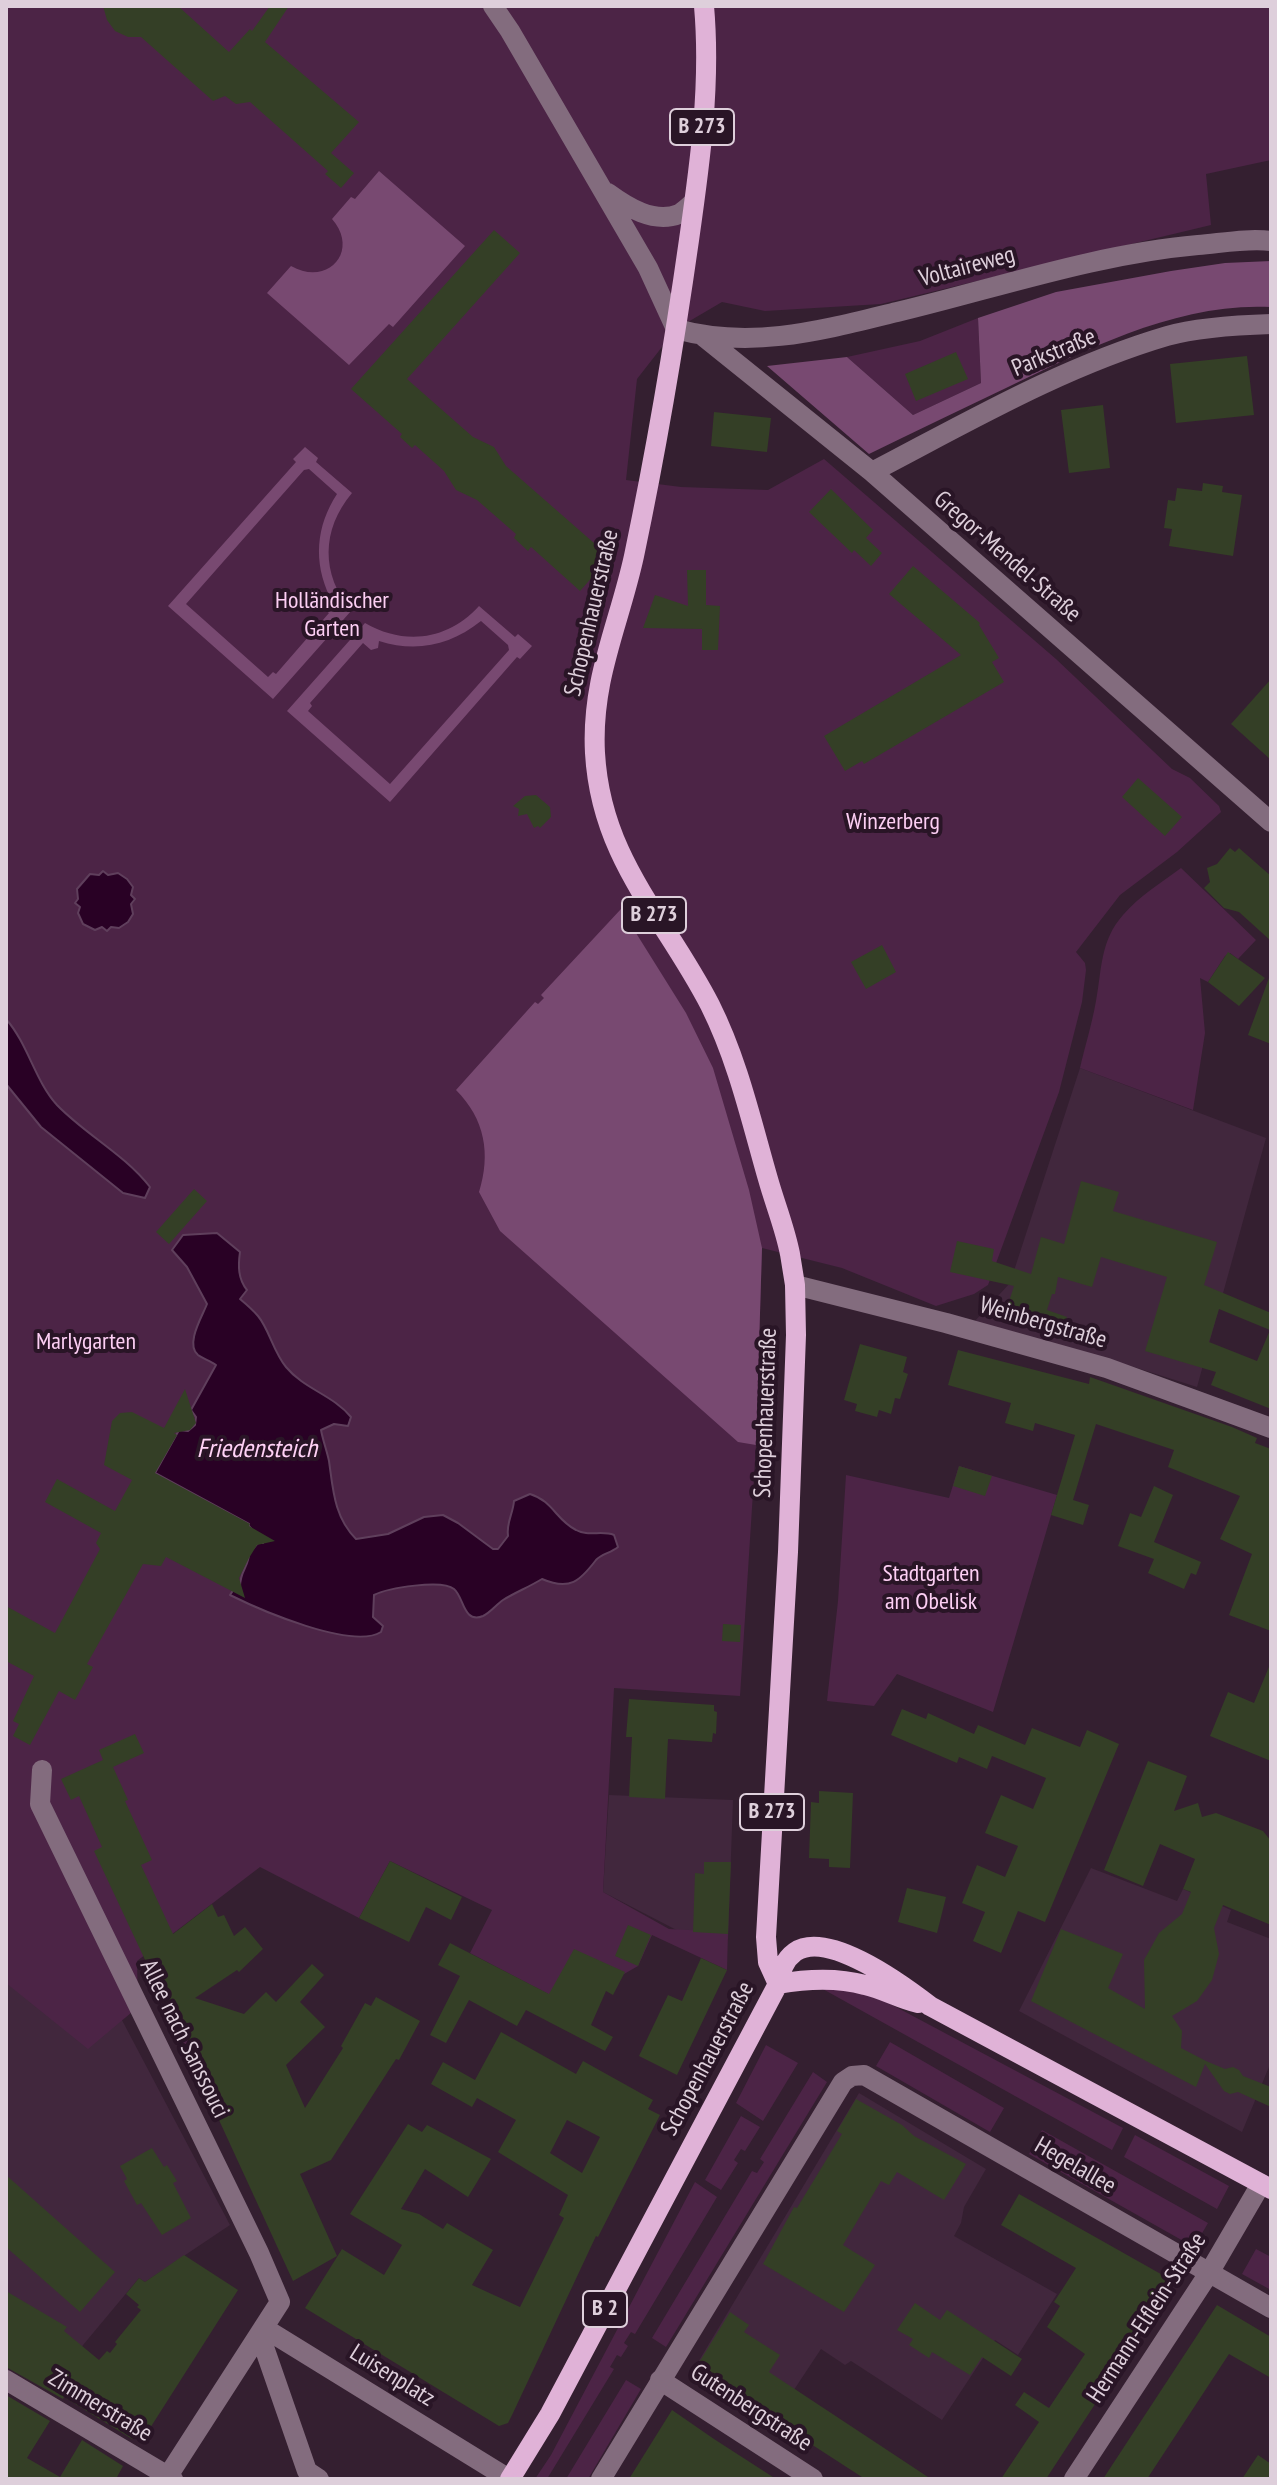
<!DOCTYPE html>
<meta charset="utf-8">
<style>
body{margin:0}
#map{position:relative;width:1277px;height:2485px;overflow:hidden;background:#341f30;font-family:"PT Sans Narrow",sans-serif}
canvas{display:block}
.frame{position:absolute;inset:0;border:8px solid #decfdb;pointer-events:none}
</style>
<div id="map">
<canvas width="1277" height="2485"></canvas>
<div class="frame"></div>
</div>
<script>
const context = document.querySelector('canvas').getContext('2d');
context.lineJoin = 'round';
function paint(path, color) {
  context.fillStyle = color;
  context.fill(path, 'evenodd');
}
function trace(path, color, width, dash) {
  context.strokeStyle = color;
  context.lineWidth = width;
  context.lineCap = dash ? 'butt' : 'round';
  context.setLineDash(dash || []);
  context.stroke(path);
}
function drawText(font, color, halo, rows, align = 'center') {
  context.font = font + ' "PT Sans Narrow",sans-serif';
  context.lineWidth = 8;
  context.setLineDash([]);
  context.textBaseline = 'middle';
  context.strokeStyle = halo;
  context.fillStyle = color;
  for (const [text, x, y, turn = 0] of rows) {
    context.save();
    context.translate(x, y);
    context.rotate((+turn || 0) * Math.PI / 180);
    context.textAlign = isNaN(turn) ? turn : align;
    if (halo) context.strokeText(text, 0, 0);
    context.fillText(text, 0, 0);
    context.restore();
  }
}
paint(new Path2D(`
 M1080,1068L1266,1138L1197,1387L1115,1361L974,1322L1010,1283Z
 M609,1795L733,1800L728,1939L692,1938L603,1892Z
 M1091,1868L1177,1901L1183,1889L1231,1910L1227,1922L1271,1939V2062L1242,2132L1019,2011Z
 M6,1979L114,2005L230,2225L145,2282L139,2278L48,2387L6,2363Z
 M859,2093L986,2169L964,2207L961,2223L954,2236L1057,2294L1018,2355L995,2340L942,2420L851,2361L845,2365L821,2349L774,2420L694,2369Z`), '#41273d');
paint(new Path2D(`
 M6,6H1271V160L1206,174L1211,225L881,304L765,311L722,302L676,329L637,379L626,480L681,487L768,490L824,459L1056,659L1172,769L1190,778L1219,806L1221,812L1177,852L1120,895L1076,952L1085,963L1086,970L1082,1002L1059,1092L988,1285L974,1294L936,1306L842,1268L762,1248L756,1445L740,1696L614,1688L603,1892L669,1929L728,1932L727,1970L652,1935L638,1966L624,1974L550,1995L470,1953L492,1910L390,1861L359,1918L260,1867L137,1961L138,2007L88,2049L6,1983Z
 M978,318L981,383L913,415L847,357L920,341Z
 M1181,868L1256,940L1238,959L1230,953L1225,956L1208,982L1200,978L1205,1033L1193,1110L1080,1068C1085,1046 1092,1024 1096,1001C1102,969 1100,941 1123,915C1139,896 1161,883 1181,868Z
 M959,1466L1057,1495L993,1712L897,1674L874,1706L827,1701L838,1601L846,1475L949,1498Z
 M821,1988L866,1991L1123,2128L1112,2150Z
 M180,2015L191,2036L187,2038L204,2066L196,2070L172,2019Z
 M890,2042L1004,2108L990,2132L876,2066Z
 M766,2045L798,2063L763,2121L736,2103Z
 M813,2072L827,2082L666,2347L652,2338L752,2171L757,2173L764,2162L760,2159Z
 M741,2116L760,2127L745,2151L741,2149L734,2160L738,2163L721,2190L705,2180Z
 M1042,2130L1208,2223L1194,2247L1029,2154Z
 M1135,2135L1229,2186L1217,2209L1124,2157Z
 M695,2182L717,2197L635,2334L631,2332L624,2343L628,2346L621,2357L617,2355L610,2367L614,2369L547,2479H535L551,2455Z
 M1256,2249L1271,2257V2290L1242,2274Z
 M626,2380L641,2389L588,2479H566Z`), '#4c2446');
paint(new Path2D(`
 M379,171L465,246L393,327L389,324L349,365L267,293L291,266C328,287 360,251 332,219L351,197L355,199Z
 M1271,261V307C1179,302 1087,349 1006,388C960,410 914,432 869,454L767,366L847,357L913,415L981,383L978,318L1056,292L1171,271L1225,263Z
 M305,447L318,458L316,462L352,493C321,530 321,574 351,611L273,699L168,606L296,462L293,459ZM309,469L337,494C316,526 313,562 330,597L323,600L321,607L329,613L276,674L273,672L268,677L186,604L304,470Z
 M479,606L515,637L518,634L532,646L520,659L517,657L390,802L287,711L365,623C405,646 448,640 479,606ZM481,621L508,645L509,650L390,784L308,711L312,706L310,703L363,643L371,650L378,648L379,641C417,653 451,645 481,621Z
 M621,909L686,1013L713,1068L749,1190L762,1248L756,1445L738,1442L500,1231L479,1192C491,1154 485,1119 456,1090L535,1002L538,1004L544,998L541,995Z`), '#784971');
const water = new Path2D(`
 M103,871L108,875L118,873L127,879L133,887L131,895L135,899L131,904L133,914L128,922L119,928L111,927L107,931L102,927L95,930L83,924L78,913L80,907L75,903L78,899L77,889L90,874L99,875Z
 M6,1019C28,1044 35,1081 57,1105C86,1135 124,1154 150,1187L145,1198L123,1193L41,1127L6,1084Z
 M217,1233L240,1252C238,1266 238,1279 247,1290L240,1299C246,1304 253,1310 258,1316C269,1329 273,1351 286,1367C304,1389 333,1395 351,1417L348,1426L334,1424L321,1430C323,1441 327,1451 329,1461C333,1489 334,1517 356,1539L388,1534L424,1517L443,1515L458,1523L493,1549H498L508,1536C506,1523 513,1514 514,1501L530,1494C553,1501 556,1520 576,1530C588,1537 602,1530 614,1535L618,1547C611,1553 601,1554 596,1560C580,1581 570,1591 542,1579C529,1587 516,1592 503,1600C497,1604 490,1613 483,1616C463,1624 464,1597 454,1589C442,1579 388,1588 374,1595L373,1617L383,1626L381,1632C352,1650 260,1610 230,1595L234,1589L240,1587C240,1570 249,1567 249,1553L258,1543H263L249,1526V1524L155,1473L179,1430L188,1431L195,1425L196,1417L191,1410L216,1365C210,1361 202,1358 198,1355C185,1344 202,1317 207,1304L187,1267L172,1250L183,1235Z`);
paint(water, '#290125');
trace(water, '#5f3f5c', 2);
paint(new Path2D(`
 M103,6H178L229,52L250,29L252,31L270,6H289L265,42L359,122L331,153L354,173L341,188L325,174L328,171L250,102L236,104L225,96L213,101L141,37H128L115,31L107,20Z
 M494,230L520,253L407,379L473,437L494,447L506,466L610,557L580,591L531,547L528,551L514,538L516,534L477,500L456,490L444,471L415,445L412,448L400,437L402,434L351,389Z
 M956,352L968,379L916,401L905,374Z
 M1247,356L1254,415L1176,423L1170,364Z
 M1103,405L1110,468L1069,473L1061,410Z
 M714,412L771,418L767,452L711,446Z
 M1203,483L1223,486L1222,492L1242,495L1233,556L1169,546L1172,529L1164,528L1168,500L1175,501L1177,488L1202,491Z
 M831,489L873,530L866,538L882,553L871,566L854,550L852,553L809,512Z
 M913,566L980,623L979,625L999,658L992,662L1004,682L864,764L862,761L845,771L824,736L961,655L889,594Z
 M687,570H706V605L720,606L718,650H702V629L643,628L655,595L688,606Z
 M1271,679V760L1231,724Z
 M1138,778L1182,817L1165,836L1122,797Z
 M536,795L550,807L551,817L540,828L538,826L534,828L527,814L518,816L519,809L513,806L525,796Z
 M1230,848L1235,852L1239,848L1271,876V941L1239,912L1224,908L1204,888L1210,882L1207,868L1217,864Z
 M882,945L896,972L866,989L851,962Z
 M1228,952L1265,978L1239,1006L1208,982Z
 M1269,978L1271,979V1044L1248,1035Z
 M1081,1181L1119,1192L1113,1211L1217,1242L1204,1285L1271,1313V1409L1211,1385L1216,1372L1145,1351L1167,1277L1101,1257L1092,1287L1058,1277L1055,1294H1052L1047,1310L1067,1317L1060,1339L1003,1320L1014,1286L950,1272L957,1241L994,1249L992,1261L1031,1274L1041,1237L1064,1244ZM1219,1309L1270,1330L1257,1361L1209,1342Z
 M194,1189L207,1201L169,1244L156,1232Z
 M860,1344L907,1357L903,1372L908,1374L900,1399L895,1398L891,1414L879,1410L877,1417L855,1411L857,1404L844,1400Z
 M958,1350L1089,1384L1090,1377L1232,1427L1257,1438L1255,1443L1271,1449V1631L1229,1615L1252,1554L1220,1539L1240,1496L1168,1467L1174,1450L1096,1424L1073,1500L1089,1505L1083,1525L1051,1515L1075,1435L1035,1423L1033,1431L1005,1423L1011,1403L948,1385Z
 M185,1389L196,1423L190,1430L174,1433L177,1435L155,1473L250,1524L249,1526L275,1541L257,1545L249,1558L239,1578L245,1598L166,1557L161,1566L143,1564L87,1664L93,1667L75,1700L59,1691L30,1745L13,1736L19,1724L13,1721L34,1676L6,1661V1606L55,1633L100,1549L96,1543L101,1533L45,1502L57,1479L115,1511L132,1480L104,1465L112,1421L120,1413L132,1412L164,1428Z
 M959,1466L992,1476L985,1496L953,1486Z
 M1154,1486L1173,1495L1154,1542L1201,1562L1196,1575L1191,1573L1184,1589L1148,1573L1154,1559L1118,1546L1130,1513L1141,1517Z
 M723,1624L741,1625L740,1642L722,1641Z
 M1271,1662V1761L1210,1736L1228,1692L1254,1703Z
 M629,1699L714,1705V1711L717,1712L716,1734L713,1733L712,1742L668,1739L665,1799L629,1797L632,1737H626Z
 M902,1709L926,1719L928,1713L974,1734L978,1725L1025,1745L1032,1728L1080,1747L1087,1730L1119,1744L1045,1922L1018,1911L1001,1953L973,1941L985,1912L962,1903L977,1865L1005,1877L1018,1846L985,1833L1001,1795L1033,1809L1046,1778L992,1756L987,1769L959,1757L957,1763L891,1735Z
 M135,1734L144,1753L113,1767L128,1800L125,1801L152,1860L141,1865L173,1934L212,1904L218,1917L224,1915L234,1936L245,1927L263,1949L239,1972L237,1970L195,1998L244,2014L266,1992L276,2002L312,1964L324,1975L300,2002L325,2027L286,2065L305,2108L343,2048L341,2046L365,2003L371,2006L376,1997L420,2021L399,2060L396,2059L331,2160L300,2174L337,2256L293,2281L196,2070L200,2068L187,2038L190,2036L176,2007L169,2011L94,1851L102,1847L79,1796L71,1800L61,1779L103,1760L99,1750Z
 M1148,1761L1187,1776L1174,1811L1198,1803L1202,1817L1216,1813L1263,1831L1271,1841V1925L1223,1905L1214,1928L1219,1954L1212,1980L1197,2001L1172,2016L1182,2031L1181,2048L1206,2061L1225,2069L1233,2067L1239,2070L1243,2076L1271,2087V2107L1238,2092L1230,2094L1224,2091L1205,2064L1196,2087L1031,2001L1061,1929L1123,1954L1108,1988L1145,2009L1144,1960L1159,1933L1182,1914L1191,1892L1183,1889L1195,1859L1160,1844L1143,1886L1104,1870Z
 M819,1791L853,1793L850,1868L829,1867V1859L809,1858L811,1802L819,1803Z
 M390,1861L462,1897L451,1920L426,1907L409,1942L359,1918Z
 M704,1862H731L728,1934L693,1932L695,1873L704,1874Z
 M907,1888L946,1897L937,1933L898,1922Z
 M628,1925L651,1935L638,1966L615,1956Z
 M450,1943L549,1994L574,1949L625,1972L613,1995L606,1991L591,2025L613,2037L605,2051L526,2010L517,2026L469,2000L446,2043L430,2035L460,1976L438,1965Z
 M701,1958L727,1970L677,2075L639,2056L668,1995L682,2001Z
 M501,2032L576,2074L583,2061L653,2100L648,2109L660,2115L598,2237L596,2236L513,2413L508,2423L499,2426L305,2308L342,2249L384,2275L402,2245L350,2214L408,2124L422,2132L427,2125L491,2159L468,2197L425,2169L401,2209L419,2214L443,2229L447,2223L493,2250L472,2285L520,2307L564,2218L559,2215L568,2195L498,2152L516,2120L477,2098L472,2107L431,2084L443,2062L475,2080ZM567,2120L600,2137L582,2173L550,2153Z
 M856,2099L902,2125L914,2136L966,2164L944,2200L897,2172L889,2185L881,2181L843,2245L875,2265L844,2312L763,2264L794,2207L797,2208L842,2134L837,2131Z
 M152,2148L164,2167L167,2165L177,2181L173,2183L191,2218L162,2235L141,2203L137,2205L124,2181L127,2179L120,2166Z
 M6,2175L115,2272L80,2312L6,2247Z
 M1019,2194L1175,2282L1046,2479H1001L1039,2422L1015,2405L1024,2392L1049,2408L1085,2354L1047,2327L1060,2306L1054,2302L1076,2268L1001,2225Z
 M184,2255L238,2290L145,2436L132,2439L64,2397L63,2399L6,2367V2291L67,2327L64,2331L99,2360L107,2351L110,2353L117,2344L115,2342L141,2310L137,2307L139,2305L126,2294L139,2278L145,2282Z
 M915,2303L940,2320L947,2310L1022,2359L1011,2376L982,2357L970,2375L932,2352L929,2358L909,2345L913,2339L897,2330Z
 M1217,2305L1271,2337V2378L1229,2354L1147,2479H1103Z
 M730,2312L749,2325L744,2332L780,2355L769,2372L931,2479H865L695,2369Z
 M6,2395L50,2421L27,2458L60,2477L82,2440L123,2466L116,2479H6Z
 M672,2410L714,2439L776,2479H629Z
 M1258,2455L1271,2464V2473L1267,2479H1242Z`), '#343f26');
trace(new Path2D(`
 M493,6L510,31L648,268L676,329C752,350 823,330 897,312C997,288 1096,254 1198,245C1222,243 1248,238 1271,241
 M608,193C627,207 654,224 679,214C684,211 689,206 694,202
 M704,337L872,472L1271,822
 M872,472C968,422 1062,367 1167,336C1199,327 1238,325 1271,324
 M795,1285L946,1323L1107,1368L1271,1428
 M42,1770L40,1804L259,2253L280,2302L166,2479
 M264,2328L509,2479
 M264,2328V2347L307,2471L319,2479
 M6,2380L173,2479
 M660,2380L813,2479
 M601,2479L843,2082L852,2076L864,2075L1271,2308
 M1074,2479L1209,2273L1261,2184`), '#836c7e', 20);
trace(new Path2D(`
 M704,6C711,84 700,163 689,240C674,346 656,451 634,556C619,625 591,679 595,753C601,860 665,917 710,1005C738,1061 751,1120 768,1179C775,1204 785,1228 790,1254L795,1285L796,1335L788,1552L766,1937L768,1962L778,1984
 M778,1984C806,1979 836,1977 865,1985C883,1989 900,1999 918,2003
 M510,2479L550,2414L778,1984C781,1971 784,1960 795,1952C828,1929 904,1986 930,2006L1271,2189`), '#e0b2d7', 20);
for (const [x, y, w] of [
 [702,127,64],
 [654,915,64],
 [772,1812,64],
 [605,2309,44]
]) {
  const box = new Path2D();
  box.roundRect(x - w / 2, y - 18, w, 36, 6);
  context.fillStyle = '#291526';
  context.fill(box);
  trace(box, '#decfdb', 2);
}
drawText('bold 22px', '#decfdb', null, [
 ["B 273",702,127],
 ["B 273",654,915],
 ["B 273",772,1812],
 ["B 2",605,2309]
]);
drawText('24px', '#decfdb', '#291526', [
 ["Voltaireweg",967,267,-15],
 ["Parkstraße",1054,353,-23],
 ["Gregor-Mendel-Straße",1007,557,41],
 ["Schopenhauerstraße",592,613,-77],
 ["Weinbergstraße",1043,1323,16],
 ["Schopenhauerstraße",766,1413,-88],
 ["Allee nach Sanssouci",184,2039,64],
 ["Schopenhauerstraße",708,2059,-62],
 ["Hegelallee",1075,2166,30],
 ["Hermann-Elflein-Straße",1147,2318,-57],
 ["Luisenplatz",392,2376,32],
 ["Zimmerstraße",100,2406,31],
 ["Gutenbergstraße",751,2408,33]
]);
drawText('24px', '#fdcff4', '#291526', [
 ["Holländischer",332,601],
 ["Garten",332,629],
 ["Winzerberg",893,822],
 ["Marlygarten",86,1342],
 ["Stadtgarten",931,1574],
 ["am Obelisk",931,1602]
]);
drawText('italic 26px', '#ffd2f6', '#291526', [
 ["Friedensteich",257,1450]
]);
</script>
